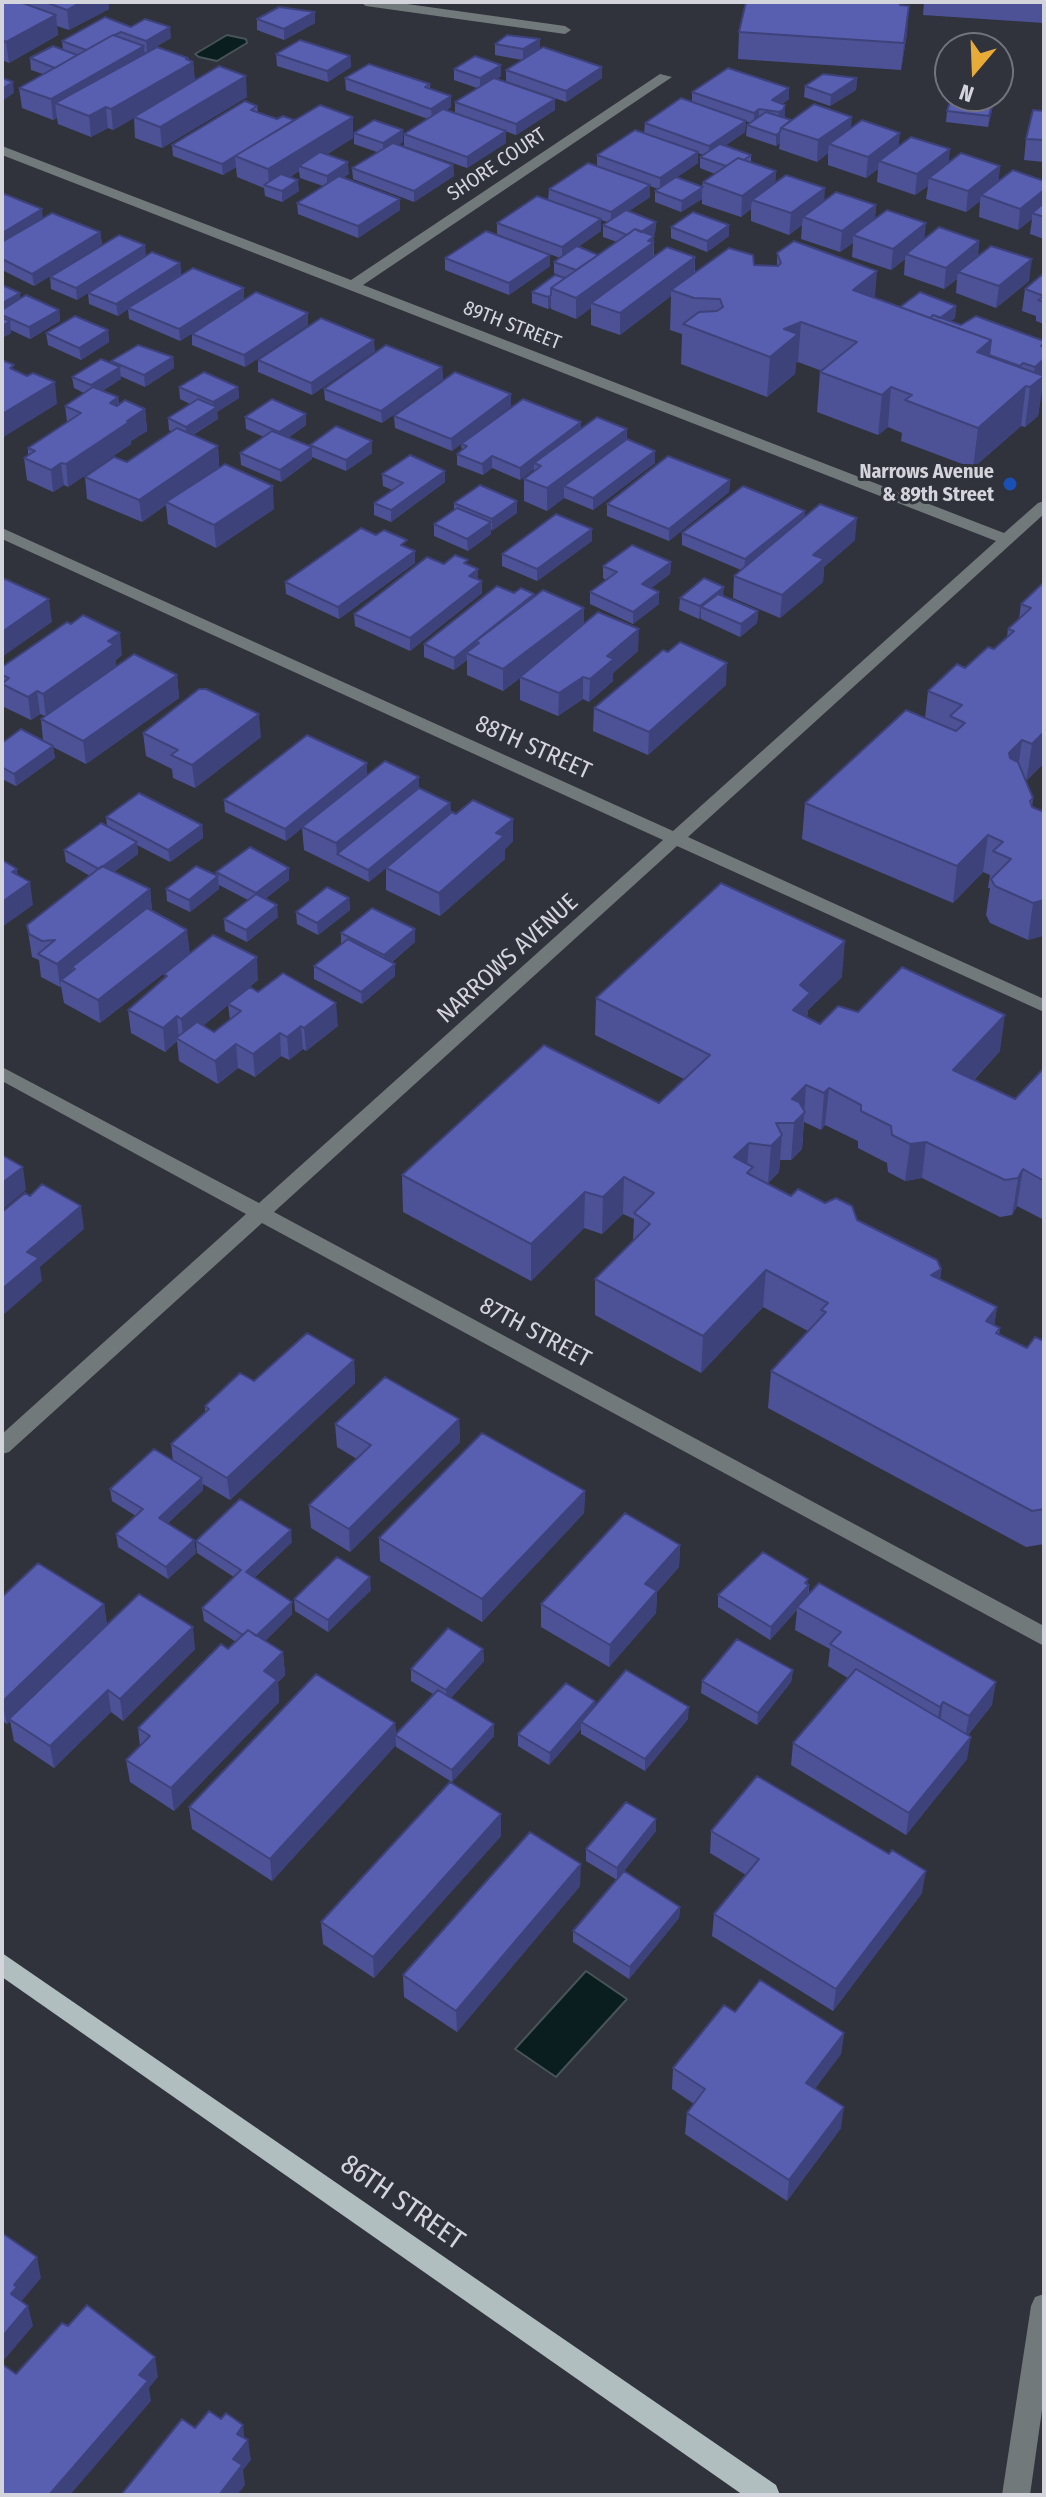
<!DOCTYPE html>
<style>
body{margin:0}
#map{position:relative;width:1046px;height:2497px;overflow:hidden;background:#30323c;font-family:"Fira Sans Condensed",sans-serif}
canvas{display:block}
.frame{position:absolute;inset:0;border:4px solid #d4d5dc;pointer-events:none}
.north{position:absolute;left:934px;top:32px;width:80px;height:80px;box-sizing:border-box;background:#30323c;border:2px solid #72737c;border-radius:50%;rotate:199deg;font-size:22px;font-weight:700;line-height:32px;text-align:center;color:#d4d5dc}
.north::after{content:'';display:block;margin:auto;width:28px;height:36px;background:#e8ab37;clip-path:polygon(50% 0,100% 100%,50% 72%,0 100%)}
</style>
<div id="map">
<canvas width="1046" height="2497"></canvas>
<div class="frame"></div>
<div class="north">N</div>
</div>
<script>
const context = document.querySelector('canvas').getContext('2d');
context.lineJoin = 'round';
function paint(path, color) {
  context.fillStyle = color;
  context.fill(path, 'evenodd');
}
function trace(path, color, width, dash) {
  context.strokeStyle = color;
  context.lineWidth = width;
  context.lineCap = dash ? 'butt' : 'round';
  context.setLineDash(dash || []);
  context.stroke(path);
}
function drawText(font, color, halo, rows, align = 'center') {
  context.font = font + ' "Fira Sans Condensed",sans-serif';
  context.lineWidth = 6;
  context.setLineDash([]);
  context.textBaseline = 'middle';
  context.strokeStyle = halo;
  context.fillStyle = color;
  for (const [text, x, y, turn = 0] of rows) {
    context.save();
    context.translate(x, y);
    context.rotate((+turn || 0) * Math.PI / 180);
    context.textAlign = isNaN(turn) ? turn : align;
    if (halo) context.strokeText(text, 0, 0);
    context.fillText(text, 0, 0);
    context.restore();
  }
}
const water = new Path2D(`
 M227,35L246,39L247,43L217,61L199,57L195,54Z
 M586,1971L627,1999L556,2077L515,2049Z`);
paint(water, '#0a1d1f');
trace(water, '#475458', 2);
paint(new Path2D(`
 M360,2H393L565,26L571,30L565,34L366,6Z
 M660,74L672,77L363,285L1004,533L1038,503L1044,501V514L688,837L1044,999V1012L677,846L274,1212L1044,1626V1646L262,1223L9,1452L2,1454V1434L246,1214L2,1081V1067L259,1203L663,840L2,539V528L673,831L996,541L2,155V146L351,280Z
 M1044,2294V2396L1030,2495H1002L1031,2306L1035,2297Z`), '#72797a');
paint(new Path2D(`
 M2,1953L776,2485L780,2495H743L2,1977Z`), '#b0bec0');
paint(new Path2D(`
 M2,2H108L109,9L69,30L57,26L58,35L9,63L2,60Z
 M924,2H1044V23L923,15Z
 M901,5L907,33L901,70L738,59L739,32Z
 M257,19L315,23L284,40L257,30Z
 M131,27L171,38L147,52H145V53L188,58L189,60L193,62L195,81L247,97L162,148L135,138L134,118L113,130L108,128L91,137L58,124L57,118L53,120L22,108L19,88L43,74L31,70L30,58L63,50L62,41Z
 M495,44L540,49L602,67V78L566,102L506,81V70L522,60L495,55Z
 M276,54L350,56L351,67L328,82L277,66Z
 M501,65V76L497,79L555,99V110L516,135L455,113V102L477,88L454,80V69Z
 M345,78L430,84V89L451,107L447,110L506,131V143L467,168L404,146V134L428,119L346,90Z
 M857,78L856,90L830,106L804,97L805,86Z
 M789,88V99L782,104L785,116L784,118L791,120L851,128L948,163L1000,166L998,182L1044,181V239L1030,234L1032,219L1018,230L979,217L980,201L966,212L926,199L928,186L915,195L877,182L878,169L866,178L828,165V153L817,162L779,149L780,143L776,146L746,136L747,125L750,123L746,121L745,132L726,145L751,155V162L776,171L775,183L824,201L876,205L875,219L925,239L979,241L978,256L1029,281L996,308L956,293L957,279L944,289L904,275L905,259L891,270L852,257L853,243L840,252L801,239L802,225L789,235L751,221V209L741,217L702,204V199L681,212L655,202V191L658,189L650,186V197L629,211L656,222L655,233L652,236L654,242V257H695V273L754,265L777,266V253L875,298L900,307L956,306L955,318L950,321L961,325L1044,341L1043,379L1038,416L1025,427L1021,426L973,468L901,441L902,433L888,427L878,435L817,412L820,372L822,371L798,362L796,363L795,374L767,397L681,364L682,334L670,330L671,296L620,335L591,325V308L576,319L551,309V307L548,309L532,303V292L565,278L554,273V262L560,258L497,234V223L548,200L549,189L597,166V155L644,133L645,123L692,102V92ZM698,153L703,155L700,157V168L715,174L703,182L702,187L677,177L698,163ZM601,220L608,222L603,225V237L617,242L598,255L578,247L601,231Z
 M994,99L992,110L988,127L946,122L947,111Z
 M257,106L258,112L277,119L294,120L353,117V138L326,155L349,174L343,177L400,210L358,238L298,214L297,203L323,186L300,178L299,171L290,177L299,191L282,202L265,196L264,188L237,177L236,167L223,175L173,156L172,145Z
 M1044,111V162L1024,160L1026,139Z
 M403,130V142L398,145L453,165L454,176L414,202L353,179L352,168L377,152L354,144V133Z
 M2,193L43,218L100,232L102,244L34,286L2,270Z
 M671,227L729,236L707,252L671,238Z
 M146,256L180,263L181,274L244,288V299L308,325L245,367L192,345V334L201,328L180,341L129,319L128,309L118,316L89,304L88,293L111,278L77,300L51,289L50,277Z
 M445,258L550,266L509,295L445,270Z
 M1044,273V324L1036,321V316L1022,311L1025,289Z
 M2,285L20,299L59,310L60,321L30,339L11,330V333L2,338Z
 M108,330L109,342L81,360L48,345L46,333Z
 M375,351L312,395L258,372V360Z
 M173,357L174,368L145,387L120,376L121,379L102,391L118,397L119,404L145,409L147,431L131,441V444L68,487L64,485L53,492L27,480L24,458L28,455V448L67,422L65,406L84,393L74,388L72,377L112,364L111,361Z
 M442,367L443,379L382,423L325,400L324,389Z
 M179,387H238L239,398L217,412L218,419L193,435L218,446L219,468L274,509L216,548L168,524L166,505L142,522L87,499L85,477L127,462L172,432L169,430L168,418L190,404L180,399Z
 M511,394V406L452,451L395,428L394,416Z
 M245,417L306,425L288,438L310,447V445L372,441V453L346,471L312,457V459L281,482L241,465L240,453L264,437L246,429Z
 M581,422V429H627V439L655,451V463L593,510L564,498L547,511L524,501V479L534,471V469L520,480L492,468L483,475L457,465V454L462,450L461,444Z
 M445,471V482L391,522L374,515V503L392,490L383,486L382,474Z
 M730,480L729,492L669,541L607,516V504Z
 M454,503L517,513L491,530V534L468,551L434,536V524L454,510Z
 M805,511L804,517L855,540L824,567L823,582L780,618L733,598L734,576L741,570L682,545V533Z
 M592,529V541L537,581L502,566V554Z
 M376,535L415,551V563L339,619L286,594L285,582Z
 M671,562L670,574L651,588L659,604L633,624L590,604V592L606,580L603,578V566Z
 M444,564L468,565L478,579L482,581V593L410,651L355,626L354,614Z
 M1044,582V763L1026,781L1033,798L1032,807L1044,812V937L1042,936L1028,940L990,923L986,915L990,888H988L990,875L983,872L953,903L802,839L805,803L925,718L928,691L994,649L1007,637L1008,629L1019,619L1021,604Z
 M514,593L533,597L638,651L613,673V681L589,702L583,699L558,716L520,700V678L503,691L467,675V660L454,670L424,657V644Z
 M723,596L758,611L757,623L740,637L701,619V617L699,619L679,610L680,598Z
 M122,655L116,660V666L177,675L179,698L86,764L53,747L55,758L16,786L2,779V743L43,741L41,719L45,716L40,714L31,720L4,707L2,696V667Z
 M726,685L648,755L593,731L594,708Z
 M143,733L261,737L195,788L173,778L172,769L146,756Z
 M367,775L339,798L419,788L450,803L451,813L513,841L505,849V859L440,916L386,890V868L369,882L304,850L302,828L286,841L225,812L224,800Z
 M106,817L202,825L203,838L170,862L137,845L138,854L114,872L150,889L152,911L190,953L100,1023L64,1003L61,986L60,987L41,977L39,960L32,957L27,925L90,876L66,862L64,850L107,826Z
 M216,872L289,880L265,899L278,917L247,942L225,931L224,919L248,900L219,885V889L190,912L167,901L166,889L217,876Z
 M349,898L350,910L318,935L297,924L296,912Z
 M415,929V942L392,962L395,976L362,1004L314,979V966L341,944V933Z
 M164,974L258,980L235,999L258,992L338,1026L306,1051L303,1049L289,1060L281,1056L255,1077L238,1068L218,1084L179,1061L177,1041L165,1052L131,1033L128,1010L165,977ZM228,1005L230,1020L214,1032L203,1026Z
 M842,977L808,1010L807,1017L820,1024L1000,1051L974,1080L1015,1099L1044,1068V1220L1017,1206L1012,1215L1000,1217L922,1178L905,1181L888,1172L887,1163L858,1148V1141L825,1125L821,1130L804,1122L802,1149L791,1160H780L779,1172L768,1183L764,1182L791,1196L857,1220L941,1269L940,1280L997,1307L994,1325L1000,1328L999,1335L1027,1348L1044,1341V1544L1026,1547L768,1408L771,1371L808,1331L763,1307L701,1373L595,1315V1279L633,1241L634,1219L623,1214L602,1234L584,1228L531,1281L403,1212L402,1175L659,1103L684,1079L595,1035L596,998Z
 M354,1360L355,1383L230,1500L203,1484V1490L167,1524L194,1540L196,1553L168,1579L118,1547L116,1534L136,1516L112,1501L110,1489L173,1461L171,1444L205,1413V1406L254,1381Z
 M459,1419L460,1442L350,1552L311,1528L309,1505L357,1459L337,1447L335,1424Z
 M585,1491L584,1513L482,1622L380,1561L379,1538Z
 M196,1541L292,1542L254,1578L292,1614L265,1641L283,1652L285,1675L278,1682L279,1702L174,1811L130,1782L126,1760L140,1746L138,1728L236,1642L204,1621L202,1608L234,1577L197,1553Z
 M680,1545L679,1567L657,1592L656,1613L609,1667L541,1627V1604Z
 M807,1584L809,1585V1594L992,1705L968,1735L967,1759L906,1835L791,1765L793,1743L848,1678L828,1666L830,1649L795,1630L797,1610L770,1640L718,1607V1595Z
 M371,1590L328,1632L295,1611L294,1599Z
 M2,1597L104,1604L107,1625L195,1649L123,1721L111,1712L54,1768L14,1741L10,1721L7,1724L2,1721Z
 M483,1649L484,1661L451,1698L494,1724V1736L452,1782L396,1747V1745L272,1881L192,1829L189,1807L395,1723L396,1735L433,1694L411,1681V1669Z
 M793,1670L791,1682L757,1725L701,1693L702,1681Z
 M595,1706L688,1719L645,1771L581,1734V1729L549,1765L518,1746V1734Z
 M501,1814V1836L374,1978L323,1944L321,1922Z
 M656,1819V1831L619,1877L680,1907L679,1918L629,1979L573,1942V1931L617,1880L586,1861V1849Z
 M711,1831L922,1893L833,2011L712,1936L714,1914L746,1875L710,1853Z
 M580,1886L457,2032L404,1997L403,1975Z
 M735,2012L844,2033L841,2054L815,2088L841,2128L787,2201L685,2134L687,2113L694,2104L672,2089L673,2068Z`), '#4d5297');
paint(new Path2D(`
 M81,2H108L109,9L69,30L67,10Z
 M909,6L907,33L901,70L904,43Z
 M315,12V23L284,40V29Z
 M56,15L58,35L9,63L6,42Z
 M170,27L171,38L147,52L146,41Z
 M540,39V50L523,60V49Z
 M144,46L146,67L55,103L57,118L53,120L51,99Z
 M350,56L351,67L328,82L327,71Z
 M188,58L189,64L193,62L195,83L113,130L111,109Z
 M501,65V76L480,89V78Z
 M602,67V78L566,102V91Z
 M246,76L247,97L162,148L160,127Z
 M857,78L856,90L830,106L831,95Z
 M13,82L14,93L2,101V89Z
 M789,88V99L771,111L772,100Z
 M451,96V107L432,120L431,109Z
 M555,99V110L516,135V124Z
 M994,99L992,110L988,127L989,116Z
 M785,105V116L782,121L778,123L779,112Z
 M106,107L108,128L91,137L89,116Z
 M759,109V120L754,124V113Z
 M353,117V138L304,168L299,166V171L272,188L269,186L268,169Z
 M852,117L850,138L829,144L828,153L817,162L818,140Z
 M746,121L745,132L709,157V146Z
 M403,130V142L383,155V143Z
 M506,131V143L467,168V157Z
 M780,132V143L776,146V135Z
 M900,133L898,154L879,161L878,169L866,178L868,157Z
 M950,149L948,171L929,178L928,186L915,195L917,174Z
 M698,152V163L660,189V178Z
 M235,156L236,167L223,175L222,164Z
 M348,162L349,174L327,188V176Z
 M453,165L454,176L414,202V191Z
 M1000,166L998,187L981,195L980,201L966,212L968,191Z
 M776,171L775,192L752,200L751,209L741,217L742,196Z
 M298,180L299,191L282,202V191Z
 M650,185V197L611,223V212Z
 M702,188V199L681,212L682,201Z
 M825,188L824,209L803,217L802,225L789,235L791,213Z
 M1044,190V209L1032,213V219L1018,230L1020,209Z
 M400,199V210L358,238V226Z
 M876,205L874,227L853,235V243L840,252L842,231Z
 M42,209L43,220L2,245V233Z
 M601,219V231L562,258V247Z
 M656,222L655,233L633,249V237Z
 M926,223L924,244L906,254L905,259L891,270L893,249Z
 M729,225V236L707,252V241Z
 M100,232L102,244L34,286L32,274Z
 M654,236L653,264L591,303V308L576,319V298Z
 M979,241L977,263L958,272L957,279L944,289L946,268Z
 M145,245L146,256L77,300L76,288Z
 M550,255V266L509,295V283Z
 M695,257L694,279L671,290V296L620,335V313Z
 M1032,259L1029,281L996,308L999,286Z
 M180,263L181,274L118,316L116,304Z
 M877,271L874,310L853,290Z
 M244,288V300L180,341L179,329Z
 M20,293L21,304L2,315V303Z
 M551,295V307L548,309V297Z
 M956,306L955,318L933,334L932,324Z
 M59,310L60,321L30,339L29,327Z
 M308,313V325L245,367L244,355Z
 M10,321L11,333L2,338V326Z
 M801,322L798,362L796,363L795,374L767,397L770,357L784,329Z
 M108,330L109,342L81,360L79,348Z
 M374,340L375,351L312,395L311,383Z
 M991,340L986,380L977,352Z
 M1044,343V379L1038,416L1025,427L1030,387L1032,386L1035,367L1041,346Z
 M173,357L174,368L145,387L144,375Z
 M120,367L121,379L93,397L91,385Z
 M442,367L443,379L382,423L381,411Z
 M55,382L57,404L2,438V414Z
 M1026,386L1021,426L973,468L978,428Z
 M238,387L239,398L217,412L218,419L187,438L186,427L214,409L213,402Z
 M891,387L888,427L878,435L882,395Z
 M511,394V406L452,451L451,439Z
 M118,397L120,419L110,403Z
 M145,409L147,431L131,441V444L68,487L66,464Z
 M306,414V425L279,444V432Z
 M581,422V433L534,463V469L520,480V468Z
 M627,429L626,451L564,486V498L547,511V488Z
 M372,441V453L346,471V460Z
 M218,446L219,468L166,502V505L142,522L139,500Z
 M312,447V459L281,482L280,470Z
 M655,451V463L593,510V498Z
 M492,456V468L483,475L482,464Z
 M61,463L64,485L53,492L51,470Z
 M445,471V482L391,522V510Z
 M730,480L729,492L669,541V529Z
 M273,486L274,509L216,548L214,525Z
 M517,501V513L492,531V519Z
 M805,511L804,523L744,572L745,559Z
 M857,518L855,540L824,567L823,582L780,618L782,595L813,555Z
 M491,522V534L468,551L467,539Z
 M592,529V541L537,581V569Z
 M415,551V563L339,619L338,607Z
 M671,562L670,574L641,596L642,584Z
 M478,569V581L469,576Z
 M482,581V593L410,651V638Z
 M724,587L723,599L701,607V617L699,619L700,606Z
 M659,592V604L633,624V612Z
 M534,594L533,606L476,641V652L466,653L467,660L454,670V658Z
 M49,599L52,622L2,657V632Z
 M584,608V630L503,691V669Z
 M758,611L757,623L740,637L741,624Z
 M639,629L638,651L613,673V681L589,702L590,679L607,656Z
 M120,633L122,655L116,660V666L46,717L43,694Z
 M727,663L726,685L648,755L649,732Z
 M177,675L179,698L86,764L83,741Z
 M583,677V699L558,716L559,693Z
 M37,691L40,714L31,720L28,697Z
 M259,714L261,737L195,788L192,765Z
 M1044,732V763L1026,781L1032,744Z
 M1022,740L1017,776L1009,753Z
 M53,746L55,758L16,786L14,774Z
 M367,763V775L286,841L285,829Z
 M419,777V800L337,854L336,843Z
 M450,803L451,815L369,882L368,870Z
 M513,819V841L505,849V859L440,916L439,893L496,833Z
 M202,825L203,838L170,862L168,850Z
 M988,835L983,872L953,903L957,866Z
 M137,842L138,854L101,881L100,869Z
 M289,868V880L257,905L256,893Z
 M17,869L20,889L30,882L33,905L2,927V902L12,872Z
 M218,876L219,889L190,912L189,900Z
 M150,889L152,912L72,967L73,977L61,980L60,987L57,964Z
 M349,898L350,910L318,935L317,923Z
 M1044,900V920L1042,936L1028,940L1033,903Z
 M277,905L278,917L247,942L246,930Z
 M415,929V942L385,967L384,955Z
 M187,930L190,953L100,1023L98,1000Z
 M845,941L842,977L808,1010L806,1030L793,1010L800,985Z
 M257,957L258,980L184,1042L181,1019Z
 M395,964V976L362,1004L361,992Z
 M336,1003L338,1026L306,1051L304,1028Z
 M1005,1015L1000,1051L948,1107L953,1070Z
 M177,1016L179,1039L176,1038L177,1041L165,1052L163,1028Z
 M301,1026L303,1049L289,1060L287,1037Z
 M280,1033L281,1056L255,1077L253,1054Z
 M236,1044L238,1068L218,1084L215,1061Z
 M806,1085L802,1149L791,1160L794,1123L792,1099Z
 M829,1088L825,1125L821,1130L824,1093Z
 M782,1135L779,1172L768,1183L771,1146Z
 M926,1142L922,1178L905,1181L910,1144Z
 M749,1143L746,1180L734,1157Z
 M23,1167L26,1190L2,1210V1183Z
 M1023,1169L1017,1206L1012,1215L1018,1178Z
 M624,1177L623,1214L602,1234L603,1197Z
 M585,1192L584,1228L531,1281V1244Z
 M81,1206L84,1229L40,1267L42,1281L2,1316V1289L27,1252Z
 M941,1269L936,1306L931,1275Z
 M766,1270L763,1307L701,1373L703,1336Z
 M997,1307L991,1344L986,1321Z
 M354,1360L355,1383L230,1500L227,1478Z
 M459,1419L460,1442L350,1552L349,1529Z
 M202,1478L203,1490L160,1530L159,1518Z
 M585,1491L584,1513L482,1622V1599Z
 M291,1530L292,1542L247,1584L246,1572Z
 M194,1540L196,1553L168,1579L166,1567Z
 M680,1545L679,1567L657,1592L656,1613L609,1667L610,1645L645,1584Z
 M370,1577L371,1590L328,1632V1620Z
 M808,1579L807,1588L809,1585L808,1597L797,1607V1610L770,1640L771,1627Z
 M292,1602V1614L253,1653L252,1640Z
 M104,1604L107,1627L9,1719L10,1721L7,1724L2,1702Z
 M193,1627L195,1649L123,1721L120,1699Z
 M483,1649L484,1661L447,1702L446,1690Z
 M283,1652L285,1675L278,1682L279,1702L174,1811L171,1788L264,1671Z
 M793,1670L791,1682L757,1725L758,1713Z
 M996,1682L992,1705L965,1738L969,1716Z
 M108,1690L111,1712L54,1768L50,1746Z
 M595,1701V1713L581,1722V1729L549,1765L550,1753Z
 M943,1702L940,1724L936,1729L940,1707Z
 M689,1707L688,1719L645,1771V1759Z
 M395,1723L396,1745L272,1881L270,1859Z
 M494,1724V1736L452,1782V1770Z
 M971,1737L967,1759L906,1835L909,1813Z
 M501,1814V1836L374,1978L373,1957Z
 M656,1819V1831L617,1880V1868Z
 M581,1864L580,1886L457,2032L456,2011Z
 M926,1871L922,1893L833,2011L836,1989Z
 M680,1907L679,1918L629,1979L630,1967Z
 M844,2033L841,2054L804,2104L806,2083Z
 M844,2107L841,2128L787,2201L789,2180Z
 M37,2257L41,2278L20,2303L11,2294L14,2285Z
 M28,2306L33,2326L4,2360L2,2352V2337Z
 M155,2357L158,2377L149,2388L151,2401L70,2495H49L139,2375Z
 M243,2425L245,2444L248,2440L251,2460L243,2470L245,2485L237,2495H219L233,2459L237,2434Z`), '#3e427b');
const building = new Path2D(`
 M2,2H20L56,15L6,42L2,40Z
 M45,2H81L67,10Z
 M746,2H901L900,5L909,6L904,43L739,32Z
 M279,7L315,12L284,29L257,19Z
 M105,17L131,27L145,19L170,27L146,41L121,32L115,35H113L86,50L62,41Z
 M113,35L144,46L51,99L19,88Z
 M507,35L540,39L523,49L495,44Z
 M300,40L350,56L327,71L276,54Z
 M53,46L77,55L55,68L30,58Z
 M157,47L188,58L186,59L193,62L111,109L106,107L89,116L55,103Z
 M543,47L602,67L566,91L506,70Z
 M475,56L501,65L480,78L454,69Z
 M369,64L430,84L425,87L451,96L431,109L345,78Z
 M219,66L246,76L160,127L134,117Z
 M728,68L789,88L772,100L785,105L783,110L779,112L759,109L754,113L692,92Z
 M823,74L857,78L831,95L805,86Z
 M2,78L13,82L2,89Z
 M494,78L555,99L516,124L455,102Z
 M952,96H969L994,99L989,116L947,111Z
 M681,98L746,121L709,146L645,123Z
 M245,101L257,106L251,110L277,119L283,116L294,120L222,164L172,145Z
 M814,104L852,117L818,140L781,128Z
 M320,105L353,117L268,169L235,156Z
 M443,109L506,131L467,157L404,134Z
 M1033,110L1044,111V140L1026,139Z
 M766,112L791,120L781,128L780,132L776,135L747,125Z
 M374,120L403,130L383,143L354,133Z
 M862,120L900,133L868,157L829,144Z
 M635,130L698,152L660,178L597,155Z
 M911,137L950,149L917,174L879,161Z
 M393,143L453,165L414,191L352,168Z
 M720,144L751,155L744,160L738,158L726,166L700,157Z
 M320,152L348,162L327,176L299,166Z
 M961,153L1000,166L968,191L929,178Z
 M738,158L776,171L742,196L703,182Z
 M588,163L650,185L611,212L549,189Z
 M1013,170L1044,181V190L1020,209L981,195Z
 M281,174L298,180L282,191L264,185Z
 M786,175L825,188L791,213L752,200Z
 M339,176L400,199L358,226L297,203Z
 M676,177L703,187L682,201L655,191Z
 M836,192L876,205L842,231L803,217Z
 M2,193L42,209L2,233Z
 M537,196L601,219L562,247L497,223Z
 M1044,203V217L1032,213Z
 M626,210L656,222L641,232L635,229L627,235L603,225Z
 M887,210L926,223L893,249L853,235Z
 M693,212L729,225L707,241L671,227Z
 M52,213L100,232L32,274L2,259V242Z
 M939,227L979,241L946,268L906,254Z
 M635,229L654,236L648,241L654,242L576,298L551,288Z
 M486,231L550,255L509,283L445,258Z
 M119,235L145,245L76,288L50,277Z
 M794,241L877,271L853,290L991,340L977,352L1044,376L1030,387L1026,386L978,428L905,400L912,395L891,387L882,395L820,372L857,342L801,322L784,329L798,334L770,357L683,324L699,312L717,311L723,307L720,299L694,298L671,290L729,248L753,255L754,265L778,266L781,263L777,253Z
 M577,246L598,255L576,270L554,262Z
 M991,246L1032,259L999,286L958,272Z
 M667,247L695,257L620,313L591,303Z
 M152,252L180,263L116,304L88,293Z
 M193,268L244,288L179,329L128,308Z
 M1044,273V302L1038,300L1044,296L1025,289Z
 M555,275L565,278L551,288V295L548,297L532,292Z
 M2,285L20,293L2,303Z
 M256,292L308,313L244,355L192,334Z
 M920,292L956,306L940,318L933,315L930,318L900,307Z
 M26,295L59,310L29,327L2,315V310Z
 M933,315L961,325L976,316L1044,341V343L1041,346L1044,347V359L1035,367L1023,363L1020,366L989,355L991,340L930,318Z
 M75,316L108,330L79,348L46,333Z
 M2,318L10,321L2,326Z
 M321,318L374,340L311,383L258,360Z
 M138,345L173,357L144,375L111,361Z
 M386,345L442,367L381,411L324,389Z
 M101,359L120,367L91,385L72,377Z
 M2,360L14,365L10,368L27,376L33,373L55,382L2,414Z
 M204,372L238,387L213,402L179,387Z
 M455,372L511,394L451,439L394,416Z
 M93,387L118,397L110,403L117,406L125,400L145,409L127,421L129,422L66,464L61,463L51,470L24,458L35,451L28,448L81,413L65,406Z
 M198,399L217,407L186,427L168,418Z
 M272,399L306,414L279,432L245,417Z
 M523,399L581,422L520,468L492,456L482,464L457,454L467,446L461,444Z
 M597,417L627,429L547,488L524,479L541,466L534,463Z
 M336,426L372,441L346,460L310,445Z
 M177,428L218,446L139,500L85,477L114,457L127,462Z
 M272,431L312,447L280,470L240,453Z
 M627,439L655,451L593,498L564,486Z
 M410,455L445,471L391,510L374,503L403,483L382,474Z
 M668,456L730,480L669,529L607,504Z
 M225,464L273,486L214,525L166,502Z
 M480,485L517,501L492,519L454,503Z
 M743,486L805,511L745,559L682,533Z
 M820,504L857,518L813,555L824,559L782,595L734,576Z
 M457,508L491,522L467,539L434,524Z
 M556,514L592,529L537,569L502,554Z
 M361,528L376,535L384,530L407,540L401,545L415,551L338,607L285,582Z
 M632,545L671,562L642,584L659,592L633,612L590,592L617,572L603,566Z
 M455,555L468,560L464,563L478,569L469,576L482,581L410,638L354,614L427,557L444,564Z
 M704,578L724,587L700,606L680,598Z
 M5,579L49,599L2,632V581Z
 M1044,582V732L1032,744L1022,740L1009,753L1010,758L1018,762L1033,798L1030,801L1032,807L1044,812V900L1033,903L995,886L991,879L1011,859L993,851L1003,842L988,835L957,866L805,803L906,710L956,731L965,723L950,716L962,705L928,691L957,664L965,668L988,647L994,649L1014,631L1008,629L1031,608L1021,604Z
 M497,586L514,593L521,588L534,594L454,658L424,644Z
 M543,590L584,608L503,669L466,653L479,643L476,641Z
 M718,594L758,611L741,624L701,607Z
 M598,612L639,629L607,656L614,659L590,679L583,677L559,693L520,677Z
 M83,615L120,633L108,641L114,644L43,694L37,691L28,697L2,684L9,678L2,675V667L67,622L71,624Z
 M680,642L727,663L649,732L594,708L663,650L668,652Z
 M134,654L177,675L83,741L41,719Z
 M199,689H206L259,714L192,765L171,755L178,750L143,733Z
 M21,729L53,746L14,774L2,767V743Z
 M307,735L367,763L285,829L224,800Z
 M385,761L419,777L336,843L302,827Z
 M419,788L450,803L368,870L337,854Z
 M139,793L202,825L168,850L106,817Z
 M473,800L513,819L496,833L504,836L439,893L386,868L452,812L456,814Z
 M101,823L137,842L99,869L64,850Z
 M250,847L289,868L256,893L216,872Z
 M2,860L17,869L12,872L30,882L2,902Z
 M102,866L150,889L57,964L38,954L55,940L42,941L29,934L27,925Z
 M196,866L218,876L189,900L166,889Z
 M721,883L845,941L800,985L810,993L793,1010L820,1024L838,1006L858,1012L902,967L1005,1015L953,1070L1015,1099L1044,1068V1181L1023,1169L1018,1178L1005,1180L926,1142L910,1144L892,1135L891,1126L861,1111V1105L829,1088L824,1093L806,1085L792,1099L799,1102L805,1112L794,1123H776L782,1135L771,1146L749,1143L734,1157L753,1167L747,1173L791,1196L798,1189L825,1203L836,1198L852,1206L857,1220L937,1260L941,1269L931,1275L997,1307L986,1321L1000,1328L996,1333L1027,1348L1035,1337L1044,1341V1509L1032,1511L771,1371L826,1312L821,1310L828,1303L766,1270L703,1336L595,1279L650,1224L634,1213L654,1193L624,1177L603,1197L585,1192L531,1244L402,1175L544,1045L659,1103L710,1055L596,998Z
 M327,887L349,898L317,923L296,912Z
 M256,894L277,905L246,930L224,919Z
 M147,908L187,930L98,1000L61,980L75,969L72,967Z
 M372,908L415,929L384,955L341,933Z
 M213,935L257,957L181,1019L177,1016L163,1028L128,1010L167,976L164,974Z
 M348,939L395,964L361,992L314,966Z
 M283,973L336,1003L304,1028L301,1026L287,1037L280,1033L253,1054L236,1044L215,1061L176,1038L197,1022L214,1032L241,1011L228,1004L250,987L258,992Z
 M2,1155L23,1167L2,1183Z
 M42,1184L81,1206L27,1252L39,1258L2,1289V1212L25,1193L30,1196Z
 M307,1333L354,1360L227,1478L171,1444L209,1409L205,1406L240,1373L254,1381Z
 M385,1377L459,1419L349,1529L309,1505L371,1445L335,1424Z
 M482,1433L585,1491L482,1599L379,1538Z
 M154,1449L202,1478L159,1518L194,1540L166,1567L116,1534L143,1509L110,1489Z
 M240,1499L291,1530L246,1572L292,1602L256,1636L248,1630L243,1635L202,1608L241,1570L196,1541Z
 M625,1513L680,1545L645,1584L657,1591L610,1645L541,1604Z
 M763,1552L808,1579L805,1583L809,1585L771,1627L718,1595Z
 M337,1557L370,1577L328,1620L294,1599Z
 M38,1563L104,1604L2,1702V1597Z
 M819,1583L996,1682L969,1716L943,1702L940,1707L830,1644L841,1632L797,1607Z
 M139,1594L193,1627L120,1699L108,1690L50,1746L9,1719Z
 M448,1628L483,1649L446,1690L411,1669Z
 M248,1630L283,1652L264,1671L277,1680L171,1788L126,1760L150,1736L138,1728L221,1644L228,1649Z
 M737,1639L793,1670L758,1713L702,1681Z
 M856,1669L971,1737L909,1813L793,1743Z
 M626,1670L689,1707L645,1759L581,1722Z
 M316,1674L395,1723L270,1859L189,1807Z
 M566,1683L595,1701L550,1753L518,1734Z
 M438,1690L494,1724L452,1770L395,1735Z
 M757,1776L889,1854L892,1850L926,1871L836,1989L714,1914L759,1859L711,1831Z
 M450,1782L501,1814L373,1957L321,1922Z
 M626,1802L656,1819L617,1868L586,1849Z
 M530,1832L581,1864L456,2011L403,1975Z
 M624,1871L680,1907L630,1967L573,1931Z
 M760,1980L844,2033L806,2083L844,2107L789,2180L687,2113L705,2089L673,2068L724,2005L735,2012Z
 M2,2233L37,2257L14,2285L17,2287L11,2294L28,2306L2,2337Z
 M87,2305L155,2357L139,2375L148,2381L49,2495H2V2364L16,2374L62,2323L68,2326Z
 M209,2411L221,2419L226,2413L243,2425L237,2434L248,2440L233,2459L242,2465L219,2495H121L182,2419L195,2428Z`);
paint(building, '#595fb0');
trace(building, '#3e427b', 2);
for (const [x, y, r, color] of [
 [1010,484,8,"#1a4fb4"]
]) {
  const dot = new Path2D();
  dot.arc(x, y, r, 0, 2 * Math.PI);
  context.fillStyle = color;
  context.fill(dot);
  trace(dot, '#30323c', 3);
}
drawText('20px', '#d4d5dc', '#30323c', [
 ["SHORE COURT",497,165,-34],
 ["89TH STREET",512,326,21]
]);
drawText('bold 20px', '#d4d5dc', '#30323c', [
 ["Narrows Avenue",994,472],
 ["& 89th Street",994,495]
], 'right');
drawText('24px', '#d4d5dc', '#30323c', [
 ["88TH STREET",533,748,24],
 ["NARROWS AVENUE",508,959,-42],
 ["87TH STREET",535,1333,28]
]);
drawText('28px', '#d4d5dc', '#30323c', [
 ["86TH STREET",402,2203,35]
]);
</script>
